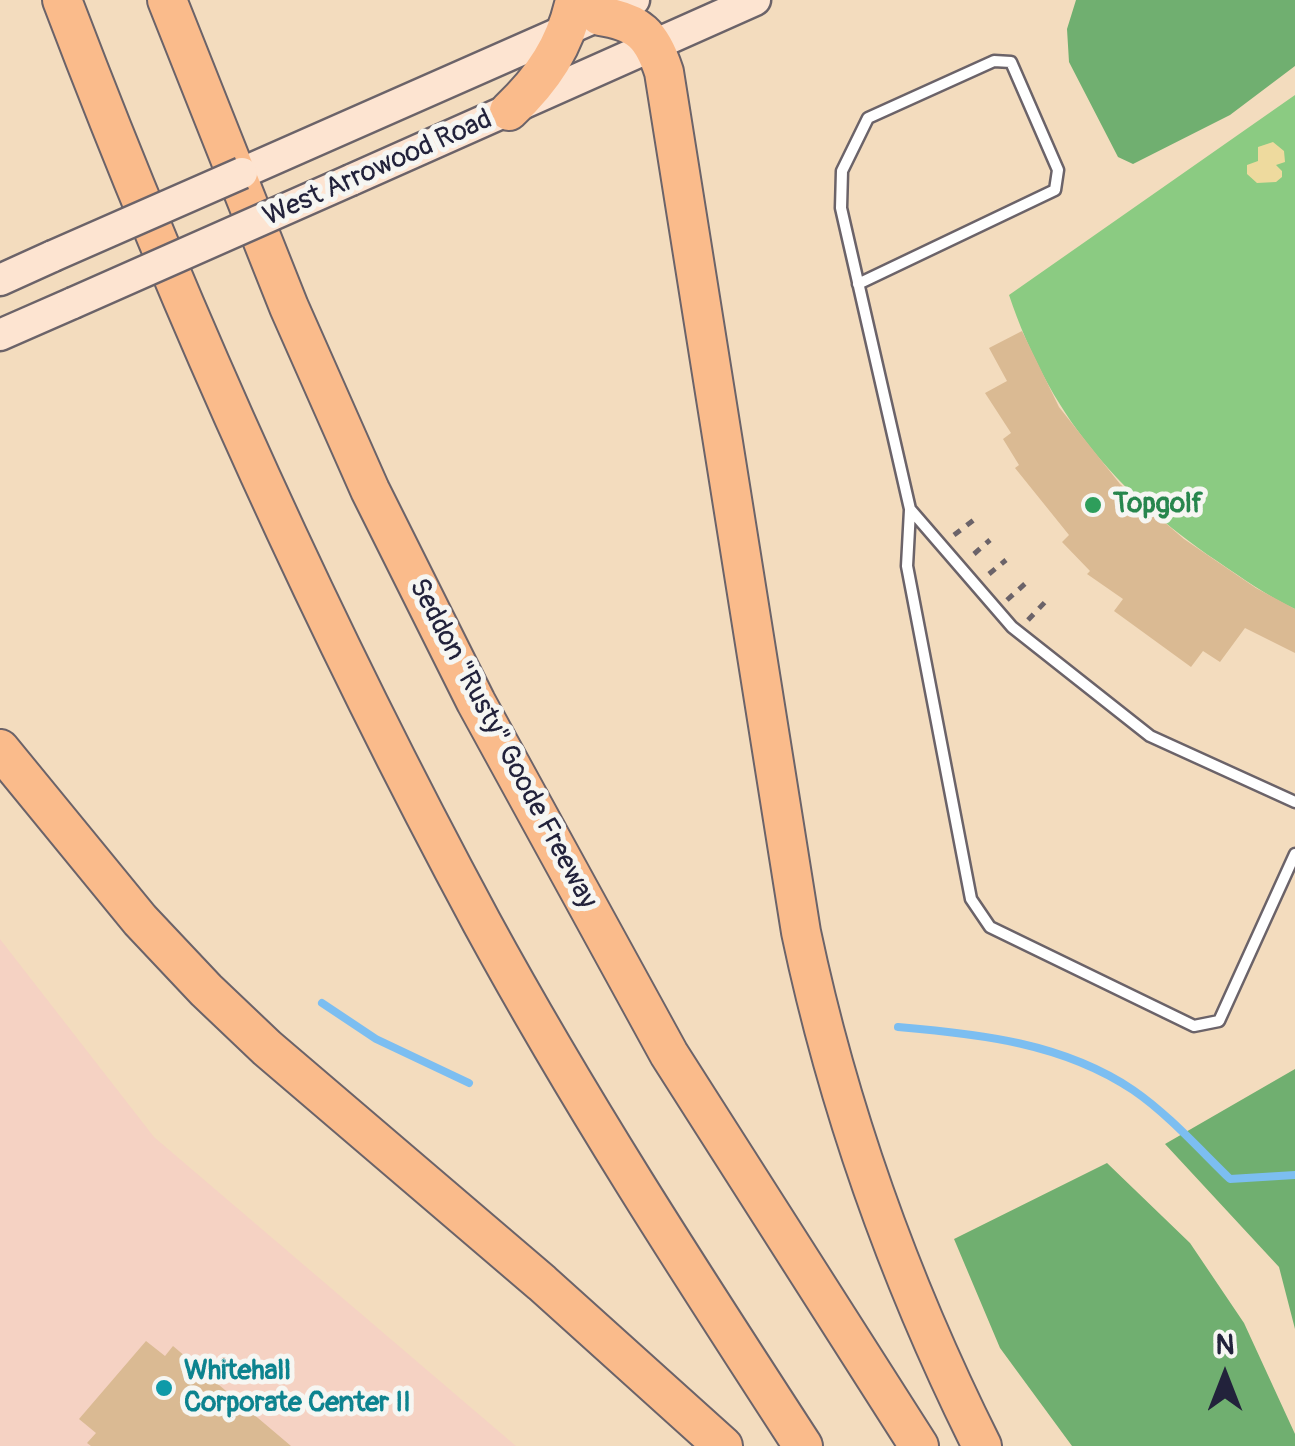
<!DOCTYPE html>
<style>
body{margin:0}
#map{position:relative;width:1295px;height:1446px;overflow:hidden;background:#f3dcbe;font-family:Pangolin,sans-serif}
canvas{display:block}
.north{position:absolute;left:1175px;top:1326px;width:100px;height:100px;-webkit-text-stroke:8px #f6f6f2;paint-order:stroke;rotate:0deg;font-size:28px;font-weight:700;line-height:40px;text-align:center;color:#22223b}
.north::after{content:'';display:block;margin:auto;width:35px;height:45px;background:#22223b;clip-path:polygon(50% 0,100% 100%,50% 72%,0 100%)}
</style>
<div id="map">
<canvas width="1295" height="1446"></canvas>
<div class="north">N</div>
</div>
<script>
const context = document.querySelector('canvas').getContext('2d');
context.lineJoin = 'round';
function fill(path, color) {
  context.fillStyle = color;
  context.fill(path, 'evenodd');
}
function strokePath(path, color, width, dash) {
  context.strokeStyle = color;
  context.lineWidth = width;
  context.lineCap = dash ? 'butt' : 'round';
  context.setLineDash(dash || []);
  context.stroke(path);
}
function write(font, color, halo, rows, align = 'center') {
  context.font = font + ' Pangolin,sans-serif';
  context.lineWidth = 10;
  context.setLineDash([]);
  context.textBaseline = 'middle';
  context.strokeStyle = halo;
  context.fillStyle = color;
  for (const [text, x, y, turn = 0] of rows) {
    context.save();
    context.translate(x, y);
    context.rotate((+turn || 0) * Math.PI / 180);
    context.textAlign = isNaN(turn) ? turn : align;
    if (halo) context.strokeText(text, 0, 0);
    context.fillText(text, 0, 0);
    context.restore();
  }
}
fill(new Path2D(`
 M 0,939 L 154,1137 L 516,1446 L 0,1446 Z`), '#f5d2c3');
fill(new Path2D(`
 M 1295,95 L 1295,609 C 1267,596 1242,578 1217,561 C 1114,491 1049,413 1009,295 Z`), '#8bcb82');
fill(new Path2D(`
 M 1076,0 L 1295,0 L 1295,66 L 1230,115 L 1133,164 L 1118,157 L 1069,62 L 1067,29 Z
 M 1295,1069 L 1295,1329 L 1279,1267 L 1165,1144 Z
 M 1107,1163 L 1190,1243 L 1244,1323 L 1295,1434 L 1295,1446 L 1072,1446 L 1000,1348 L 954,1239 Z`), '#70af70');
fill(new Path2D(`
 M 1273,142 L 1284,151 L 1285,162 L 1276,165 L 1282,171 L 1282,177 L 1276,182 L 1257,183 L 1247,174 L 1247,165 L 1258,161 L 1258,147 Z`), '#eeda9e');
strokePath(new Path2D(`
 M 322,1003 L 376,1039 L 469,1083
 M 898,1027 C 980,1034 1063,1043 1133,1090 C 1168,1114 1199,1149 1230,1179 L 1295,1175`), '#7cbef1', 8);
fill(new Path2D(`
 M 1022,331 L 1059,407 L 1120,484 L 1184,539 L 1256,588 L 1295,609 L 1295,653 L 1245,628 L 1220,662 L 1203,651 L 1191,667 L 1114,611 L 1123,599 L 1087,574 L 1090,571 L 1062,542 L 1069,535 L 1015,468 L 1019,465 L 1003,439 L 1011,433 L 985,393 L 1007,381 L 989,348 Z
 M 146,1341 L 165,1356 L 173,1346 L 291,1446 L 91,1446 L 87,1443 L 96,1433 L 79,1419 Z`), '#daba93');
const service = new Path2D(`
 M 858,284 L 1055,190 L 1058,170 L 1011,62 L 994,61 L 868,118 L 842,171 L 841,208 L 910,509 L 1012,627 L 1150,736 L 1295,802
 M 910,510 L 907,566 L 971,899 L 990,927 L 1194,1026 L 1219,1021 L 1295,854`);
const secondary = new Path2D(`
 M 242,173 L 634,0
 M 351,180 L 755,0
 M 0,280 L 53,256
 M 0,335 L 73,303`);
const motorway = new Path2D(`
 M 62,0 C 182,316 322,626 482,923 C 580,1103 692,1275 803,1446
 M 167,0 L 289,307 L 370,490 L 476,702 L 669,1054 L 919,1446
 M 600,16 C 639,22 652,35 664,72 L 801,932 C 839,1112 900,1282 982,1446
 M 509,111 C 543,79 565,46 575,0
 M 0,749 L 140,920 L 206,990 L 267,1048 L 542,1283 L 723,1446`);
strokePath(service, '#6b6369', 15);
strokePath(secondary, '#6b6369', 35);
strokePath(motorway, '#6b6369', 42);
strokePath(new Path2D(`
 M 954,535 L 975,519
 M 974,554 L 990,540
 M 989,574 L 1006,560
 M 1007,600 L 1027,582
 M 1028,620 L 1047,600`), '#6b6369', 5, [8, 8]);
strokePath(service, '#fff', 10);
strokePath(secondary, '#fde4d1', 30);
strokePath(motorway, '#fabb8b', 38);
const secondaryBridge = new Path2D(`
 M 53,256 L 242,173
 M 73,303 L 351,180`);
strokePath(secondaryBridge, '#6b6369', 35, []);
strokePath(secondaryBridge, '#fde4d1', 30);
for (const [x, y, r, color] of [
 [1093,505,10,"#2e9e5b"],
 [164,1388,10,"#0f9aa8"]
]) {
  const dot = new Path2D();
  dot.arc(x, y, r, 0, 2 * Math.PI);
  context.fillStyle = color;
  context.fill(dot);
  strokePath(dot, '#f6f6f2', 4);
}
write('28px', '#22223b', '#f6f6f2', [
 ["West Arrowood Road",378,169,-24],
 ["Seddon \"Rusty\" Goode Freeway",502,744,62]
]);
write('bold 28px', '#27864d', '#f6f6f2', [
 ["Topgolf",1113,505]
], 'left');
write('bold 28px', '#0d838f', '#f6f6f2', [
 ["Whitehall",184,1372],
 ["Corporate Center II",184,1404]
], 'left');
</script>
